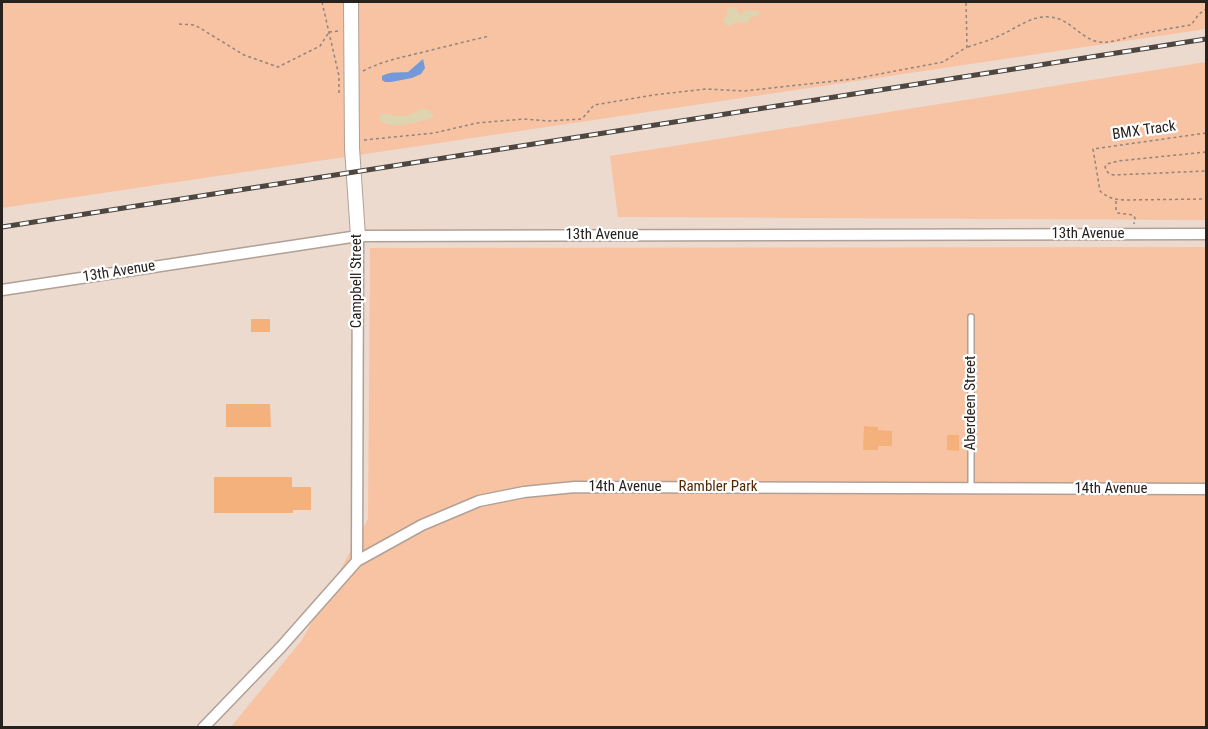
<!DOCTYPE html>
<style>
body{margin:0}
#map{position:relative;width:1208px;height:729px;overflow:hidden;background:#ecdacf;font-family:"Roboto Condensed",sans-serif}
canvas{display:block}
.frame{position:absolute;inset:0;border:3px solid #28221e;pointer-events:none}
</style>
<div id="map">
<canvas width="1208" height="729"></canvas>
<div class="frame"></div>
</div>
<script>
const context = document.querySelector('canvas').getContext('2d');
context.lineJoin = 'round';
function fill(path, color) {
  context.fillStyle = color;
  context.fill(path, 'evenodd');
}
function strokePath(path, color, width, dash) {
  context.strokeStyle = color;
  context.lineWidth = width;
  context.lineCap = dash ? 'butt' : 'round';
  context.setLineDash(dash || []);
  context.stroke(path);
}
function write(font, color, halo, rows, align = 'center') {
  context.font = font + ' "Roboto Condensed",sans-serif';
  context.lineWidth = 4.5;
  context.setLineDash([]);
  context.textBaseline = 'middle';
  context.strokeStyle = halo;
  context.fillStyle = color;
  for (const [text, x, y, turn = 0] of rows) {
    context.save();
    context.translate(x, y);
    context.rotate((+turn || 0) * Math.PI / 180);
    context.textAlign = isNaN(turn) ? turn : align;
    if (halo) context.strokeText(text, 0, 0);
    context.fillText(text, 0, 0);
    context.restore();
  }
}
fill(new Path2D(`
 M 2,2 L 1206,2 L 1206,29 L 2,208 Z
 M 1206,62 L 1206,220 L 618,217 L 610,156 Z
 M 1206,247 L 1206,727 L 230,728 L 302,640 L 368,519 L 370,248 Z`), '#f7c3a3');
fill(new Path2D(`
 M 730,7 L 736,7 L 739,15 L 747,10 L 758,11 L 759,13 L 758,16 L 751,17 L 747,23 L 736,22 L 730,26 L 727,26 L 723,21 L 725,17 L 727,16 L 727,10 Z
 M 420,109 L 429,110 L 434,117 C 419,122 393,131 379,120 L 381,114 C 387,113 390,115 396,116 C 405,117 413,114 420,109 Z`), '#ded5b0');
fill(new Path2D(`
 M 423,59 L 425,68 L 421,74 L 412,78 L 391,82 L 385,82 L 382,80 L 382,76 C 390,71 399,73 408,72 Z`), '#7399d9');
fill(new Path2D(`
 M 251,319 L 270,319 L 270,332 L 251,332 Z
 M 226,404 L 270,404 L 271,427 L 226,427 Z
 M 864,426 L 878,427 L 878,430 L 892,431 L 892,446 L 878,446 L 878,450 L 863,450 Z
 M 947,435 L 959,435 L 959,451 L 947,450 Z
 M 214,477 L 292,477 L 292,487 L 311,487 L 311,510 L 293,510 L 293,513 L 214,513 Z`), '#f5b17c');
const service = new Path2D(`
 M 971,317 L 971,489`);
const minor = new Path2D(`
 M 2,290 L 358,236 L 1206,234
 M 357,561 L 358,236
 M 203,728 L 281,647 L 357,561 L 422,525 L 479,501 L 524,492 L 575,487 L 1206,489`);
const tertiary = new Path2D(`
 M 351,2 L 352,148 L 358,236`);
strokePath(service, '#b1a096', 8);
strokePath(minor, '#b1a096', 13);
strokePath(tertiary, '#b1a096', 16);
strokePath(new Path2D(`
 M 322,2 L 339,76 L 339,94
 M 179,24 L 195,25 L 244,55 L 278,67 L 320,46 L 329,32
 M 329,32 L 339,31
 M 968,47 C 979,43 992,40 1003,34 C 1018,27 1033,15 1050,17 C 1068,18 1079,36 1095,41 C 1108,45 1124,38 1136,35 C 1154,31 1173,28 1191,25 L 1199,14 L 1206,9
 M 363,71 C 386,59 410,56 435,49 C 453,45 471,40 490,36
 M 1206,133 L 1093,149 L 1100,191 C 1108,198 1115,200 1125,200 L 1206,199
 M 364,140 L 434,133 L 477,123 L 523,119 L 548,121 L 582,119 L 594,105 L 653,95 L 706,89 L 744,91 L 853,79 L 943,62 L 967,47 L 966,2
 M 1206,152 L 1118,161 L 1107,164 L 1105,167 C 1107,173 1109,174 1114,175 L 1206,171
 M 1116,201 L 1116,211 L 1118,213 L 1133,215 L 1135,218 L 1134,224`), '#90847c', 1.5, [3, 3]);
strokePath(service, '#fff', 5);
strokePath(minor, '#fff', 10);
strokePath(tertiary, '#fff', 14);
const rail = new Path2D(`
 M 2,227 L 1206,39`);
strokePath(rail, '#4e4640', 5);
strokePath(rail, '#fff', 3, [9]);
write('15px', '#28221e', '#fff', [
 ["BMX Track",1144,131,-8],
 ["13th Avenue",1088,234],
 ["13th Avenue",602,235],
 ["13th Avenue",119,272,-9],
 ["Campbell Street",357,281,-90],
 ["Aberdeen Street",971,403,-90],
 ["14th Avenue",625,487],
 ["14th Avenue",1111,489]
]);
write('15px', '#542703', '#fff', [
 ["Rambler Park",718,487]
]);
</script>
